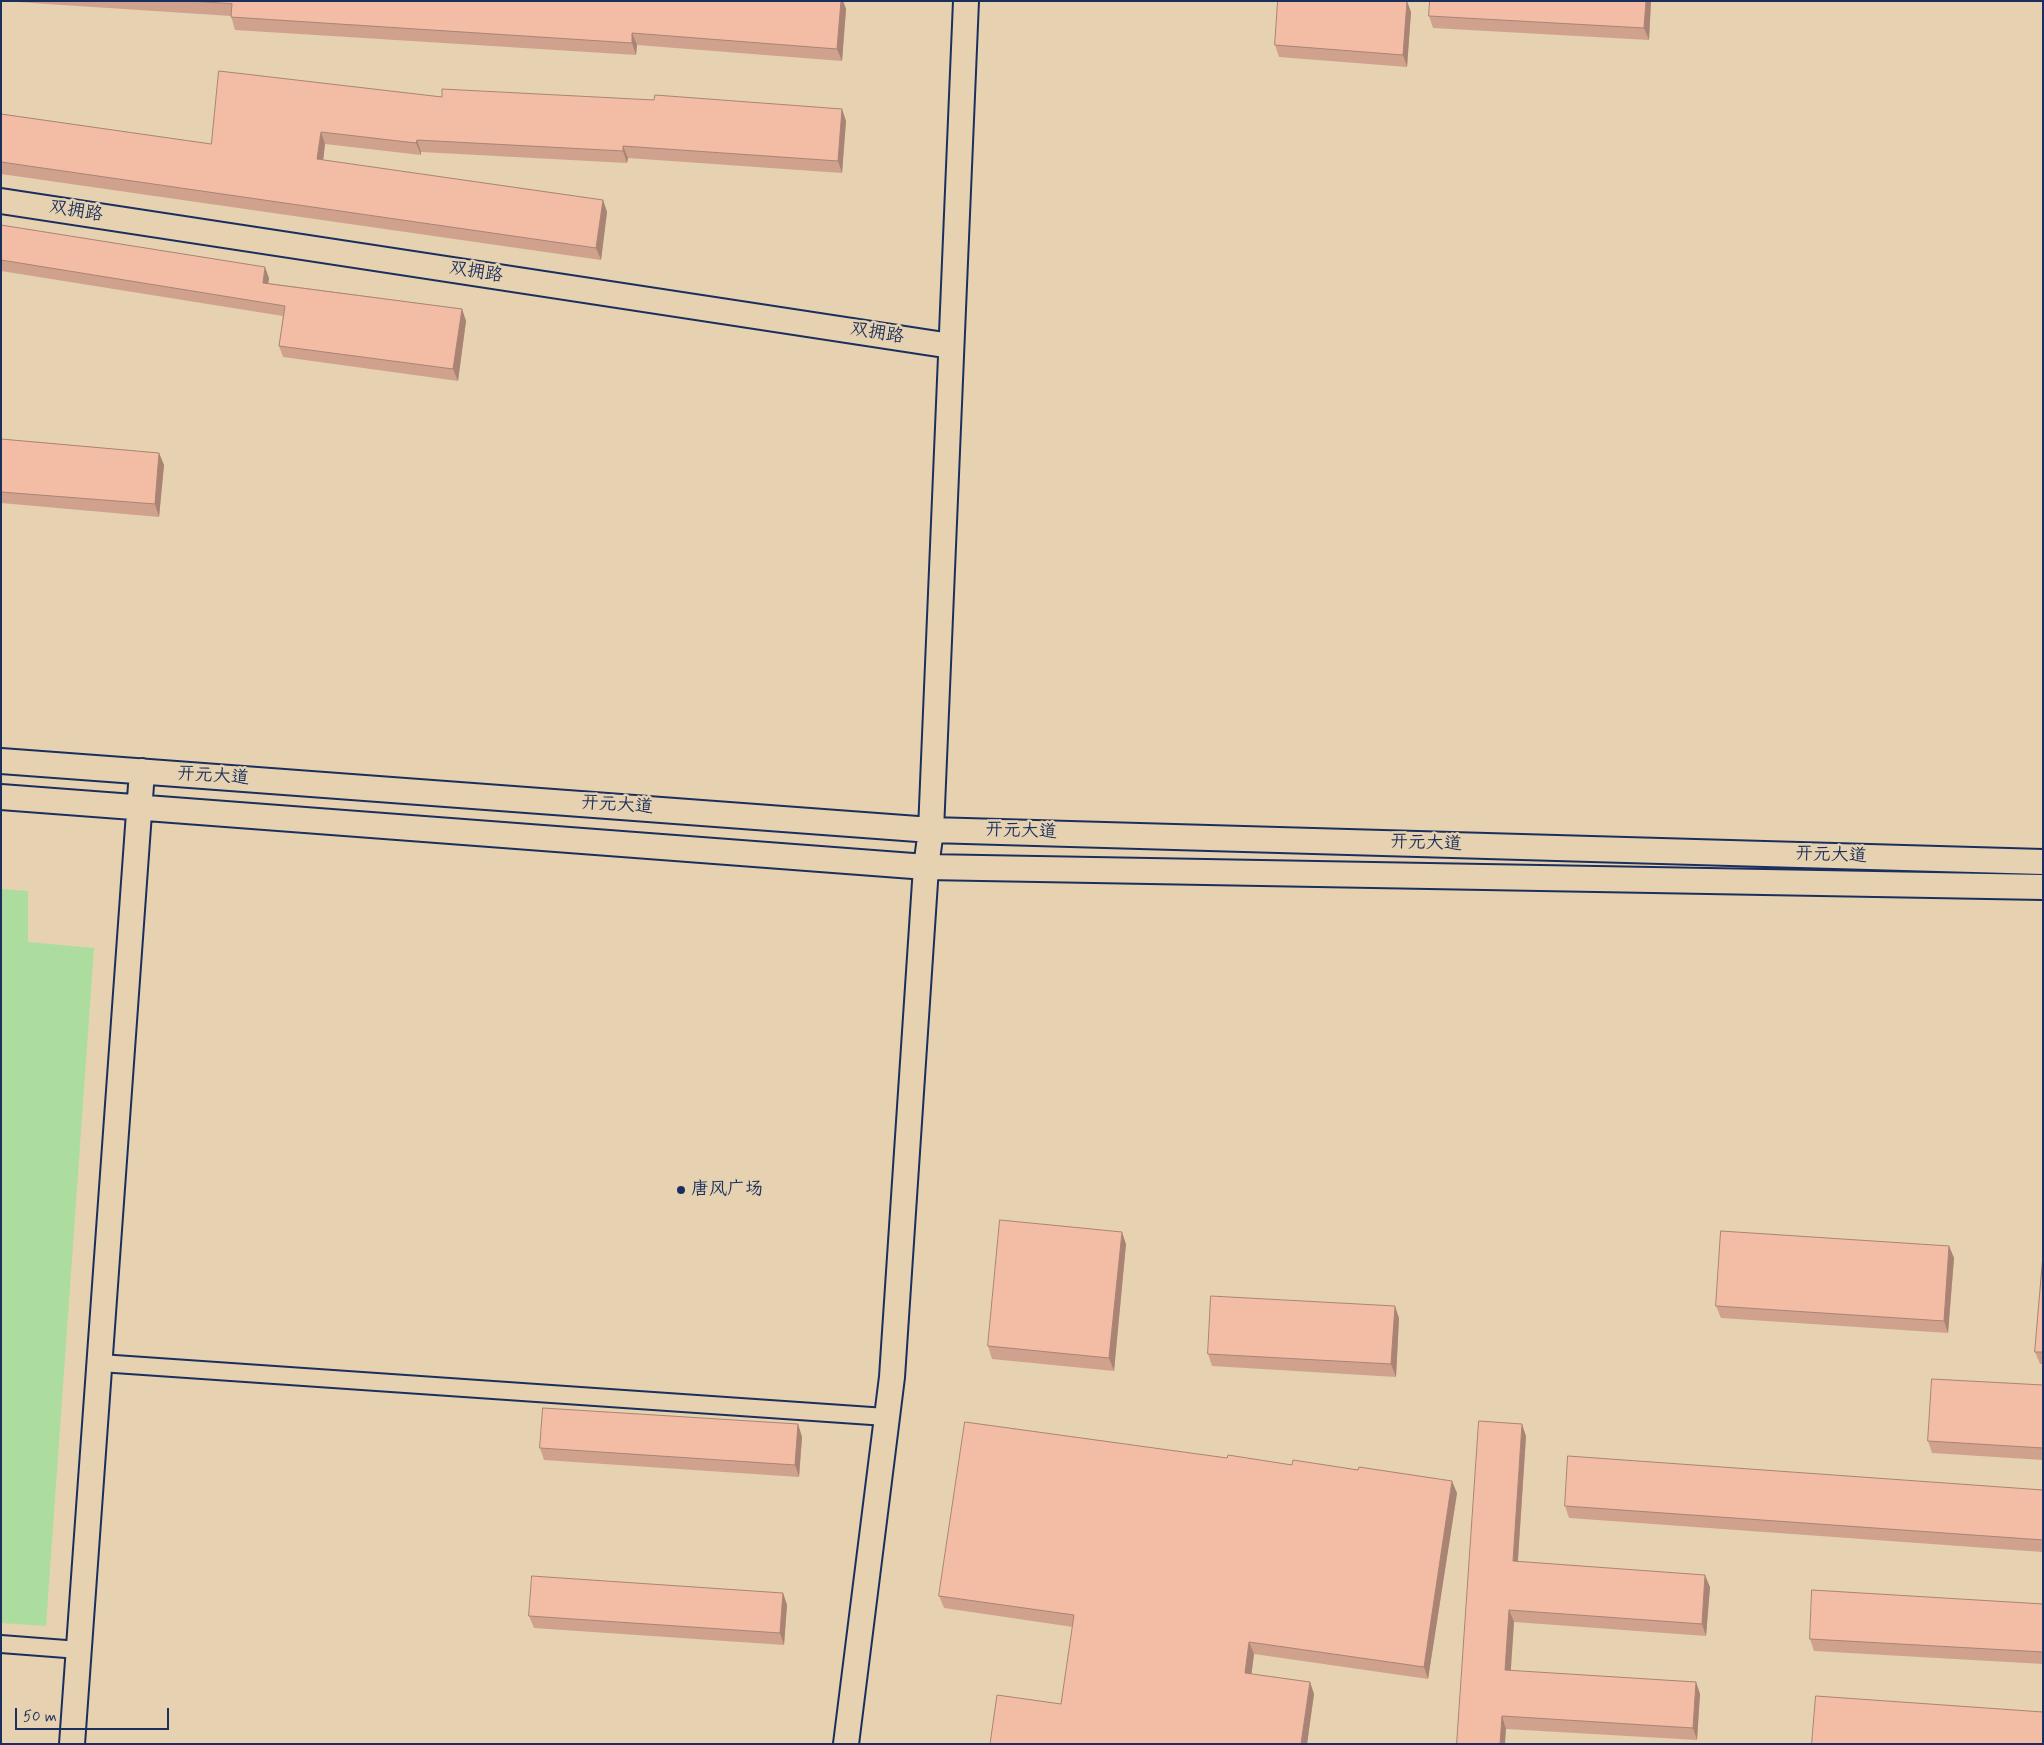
<!DOCTYPE html>
<meta charset="utf-8">
<style>
body{margin:0}
#map{position:relative;width:2044px;height:1745px;overflow:hidden;background:#e6d2b0;font-family:Mynerve,sans-serif}
canvas{display:block}
.frame{position:absolute;inset:0;border:2px solid #1b2f5e;pointer-events:none}
.scale{position:absolute;left:15px;top:1708px;width:154px;height:22px;box-sizing:border-box;border:2px solid #1b2f5e;border-top:0;padding-left:6px;font-size:15px;line-height:18px;white-space:nowrap;color:#1b2f5e;-webkit-text-stroke:4px #e6d2b0;paint-order:stroke}
</style>
<div id="map">
<canvas width="2044" height="1745"></canvas>
<div class="frame"></div>
<div class="scale">50 m</div>
</div>
<script>
const context = document.querySelector('canvas').getContext('2d');
context.lineJoin = 'round';
function fill(path, color) {
  context.fillStyle = color;
  context.fill(path, 'evenodd');
}
function strokePath(path, color, width, dash) {
  context.strokeStyle = color;
  context.lineWidth = width;
  context.lineCap = dash ? 'butt' : 'round';
  context.setLineDash(dash || []);
  context.stroke(path);
}
function write(font, color, halo, rows, align = 'center') {
  context.font = font + ' Mynerve,"LXGW WenKai TC",sans-serif';
  context.lineWidth = 5;
  context.setLineDash([]);
  context.textBaseline = 'middle';
  context.strokeStyle = halo;
  context.fillStyle = color;
  for (const [text, x, y, turn = 0] of rows) {
    context.save();
    context.translate(x, y);
    context.rotate((+turn || 0) * Math.PI / 180);
    context.textAlign = isNaN(turn) ? turn : align;
    if (halo) context.strokeText(text, 0, 0);
    context.fillText(text, 0, 0);
    context.restore();
  }
}
fill(new Path2D(`
 M 1,889 L 28,891 L 28,942 L 94,948 L 46,1626 L 1,1623 Z`), '#acdd9e');
const street = new Path2D(`
 M 100,1363 L 886,1417
 M 1,1644 L 79,1650`);
const secondary = new Path2D(`
 M 1,201 L 951,346
 M 1,761 L 931,830 L 2043,862
 M 1,797 L 926,867 L 2043,887
 M 72,1744 L 142,771
 M 846,1744 L 892,1377 L 926,867 L 931,830 L 966,1`);
strokePath(street, '#1b2f5e', 20);
strokePath(secondary, '#1b2f5e', 28);
strokePath(street, '#e6d2b0', 16);
strokePath(secondary, '#e6d2b0', 24);
fill(new Path2D(`
 M 1,1 L 843,1 L 846,9 L 842,61 L 637,45 L 636,55 L 235,30 L 231,16 Z
 M 1651,1 L 1649,40 L 1433,28 L 1429,16 Z
 M 1411,12 L 1407,67 L 1279,57 L 1275,45 Z
 M 442,97 L 654,100 L 842,109 L 846,121 L 842,173 L 628,158 L 627,163 L 421,152 L 421,155 L 325,144 L 323,160 L 603,200 L 607,212 L 601,260 L 1,174 L 1,114 L 211,144 Z
 M 1,225 L 269,278 L 268,283 L 462,309 L 466,321 L 458,381 L 283,357 L 279,346 L 283,316 L 1,271 Z
 M 1,439 L 159,453 L 164,465 L 159,517 L 1,503 Z
 M 1126,1244 L 1114,1371 L 992,1359 L 988,1346 Z
 M 1949,1246 L 1954,1258 L 1948,1333 L 1721,1318 L 1716,1306 Z
 M 2043,1255 L 2043,1364 L 2040,1364 L 2035,1352 Z
 M 1399,1318 L 1396,1377 L 1212,1366 L 1208,1354 Z
 M 2043,1385 L 2043,1460 L 1932,1453 L 1928,1441 Z
 M 798,1424 L 802,1437 L 799,1477 L 544,1460 L 540,1448 Z
 M 1526,1436 L 1518,1561 L 1710,1587 L 1706,1636 L 1514,1622 L 1510,1671 L 1696,1682 L 1700,1694 L 1697,1740 L 1506,1729 L 1457,1744 Z
 M 1227,1458 L 1292,1465 L 1457,1493 L 1428,1679 L 1254,1654 L 1251,1674 L 1310,1682 L 1314,1694 L 1307,1744 L 990,1744 L 1061,1704 L 1073,1627 L 944,1608 L 939,1596 Z
 M 2043,1490 L 2043,1552 L 1569,1518 L 1565,1506 Z
 M 783,1593 L 787,1605 L 784,1645 L 534,1628 L 529,1616 Z
 M 2043,1604 L 2043,1664 L 1814,1651 L 1810,1639 Z`), '#d0a28e');
fill(new Path2D(`
 M 841,1 L 843,1 L 846,9 L 842,61 L 837,49 Z
 M 1407,1 L 1411,12 L 1407,67 L 1403,55 Z
 M 1646,1 L 1651,1 L 1649,40 L 1644,28 Z
 M 632,33 L 637,45 L 636,55 L 632,43 Z
 M 842,109 L 846,121 L 842,173 L 838,161 Z
 M 321,132 L 325,144 L 322,171 L 317,159 Z
 M 417,140 L 421,152 L 421,155 L 416,143 Z
 M 623,146 L 628,158 L 627,163 L 623,151 Z
 M 603,200 L 607,212 L 601,260 L 596,248 Z
 M 265,267 L 269,278 L 267,294 L 263,283 Z
 M 462,309 L 466,321 L 458,381 L 453,369 Z
 M 159,453 L 164,465 L 159,517 L 155,504 Z
 M 1122,1232 L 1126,1244 L 1114,1371 L 1109,1358 Z
 M 1949,1246 L 1954,1258 L 1948,1333 L 1944,1321 Z
 M 1395,1306 L 1399,1318 L 1396,1377 L 1391,1364 Z
 M 798,1424 L 802,1437 L 799,1477 L 795,1465 Z
 M 1522,1424 L 1526,1436 L 1517,1573 L 1513,1561 Z
 M 1452,1481 L 1457,1493 L 1428,1679 L 1424,1667 Z
 M 1705,1575 L 1710,1587 L 1706,1636 L 1702,1624 Z
 M 783,1593 L 787,1605 L 784,1645 L 780,1633 Z
 M 1509,1610 L 1514,1622 L 1510,1683 L 1505,1670 Z
 M 1249,1642 L 1254,1654 L 1250,1686 L 1245,1673 Z
 M 1310,1682 L 1314,1694 L 1307,1744 L 1301,1744 Z
 M 1696,1682 L 1700,1694 L 1697,1740 L 1693,1728 Z
 M 1502,1716 L 1506,1729 L 1505,1744 L 1500,1744 Z`), '#a98474');
const building = new Path2D(`
 M 188,1 L 841,1 L 837,49 L 632,33 L 632,43 L 231,17 L 232,4 Z
 M 1278,1 L 1407,1 L 1403,55 L 1275,45 Z
 M 1430,1 L 1646,1 L 1644,28 L 1429,16 Z
 M 219,71 L 442,97 L 442,89 L 654,100 L 655,95 L 842,109 L 838,161 L 623,146 L 623,151 L 417,140 L 416,143 L 321,132 L 317,159 L 603,200 L 596,248 L 1,162 L 1,114 L 211,144 Z
 M 1,225 L 265,267 L 263,283 L 462,309 L 453,369 L 279,346 L 285,306 L 1,260 Z
 M 1,439 L 159,453 L 155,504 L 1,492 Z
 M 1000,1220 L 1122,1232 L 1109,1358 L 988,1346 Z
 M 1721,1231 L 1949,1246 L 1944,1321 L 1716,1306 Z
 M 2043,1255 L 2043,1352 L 2035,1352 Z
 M 1211,1296 L 1395,1306 L 1391,1364 L 1208,1354 Z
 M 1932,1379 L 2043,1385 L 2043,1448 L 1928,1441 Z
 M 543,1408 L 798,1424 L 795,1465 L 540,1448 Z
 M 1479,1421 L 1522,1424 L 1513,1561 L 1705,1575 L 1702,1624 L 1509,1610 L 1505,1670 L 1696,1682 L 1693,1728 L 1502,1716 L 1500,1744 L 1457,1744 Z
 M 965,1422 L 1227,1458 L 1228,1455 L 1292,1465 L 1293,1460 L 1358,1470 L 1359,1467 L 1452,1481 L 1424,1667 L 1249,1642 L 1245,1673 L 1310,1682 L 1301,1744 L 990,1744 L 997,1695 L 1061,1704 L 1074,1615 L 939,1596 Z
 M 1568,1456 L 2043,1490 L 2043,1540 L 1565,1506 Z
 M 532,1576 L 783,1593 L 780,1633 L 529,1616 Z
 M 1812,1590 L 2043,1604 L 2043,1652 L 1810,1639 Z
 M 1816,1696 L 2043,1712 L 2043,1744 L 1812,1744 Z`);
fill(building, '#f2bca5');
strokePath(building, '#a98474', 1);
for (const [x, y, r, color] of [
 [681,1190,5,"#1b2f5e"]
]) {
  const dot = new Path2D();
  dot.arc(x, y, r, 0, 2 * Math.PI);
  context.fillStyle = color;
  context.fill(dot);
  strokePath(dot, '#e6d2b0', 2);
}
write('18px', '#1b2f5e', '#e6d2b0', [
 ["双拥路",76,212,9],
 ["双拥路",476,273,9],
 ["双拥路",877,334,9],
 ["开元大道",213,777,4],
 ["开元大道",617,806,4],
 ["开元大道",1021,832,2],
 ["开元大道",1426,844,2],
 ["开元大道",1831,856,2]
]);
write('18px', '#1b2f5e', '#e6d2b0', [
 ["唐风广场",691,1190]
], 'left');
</script>
